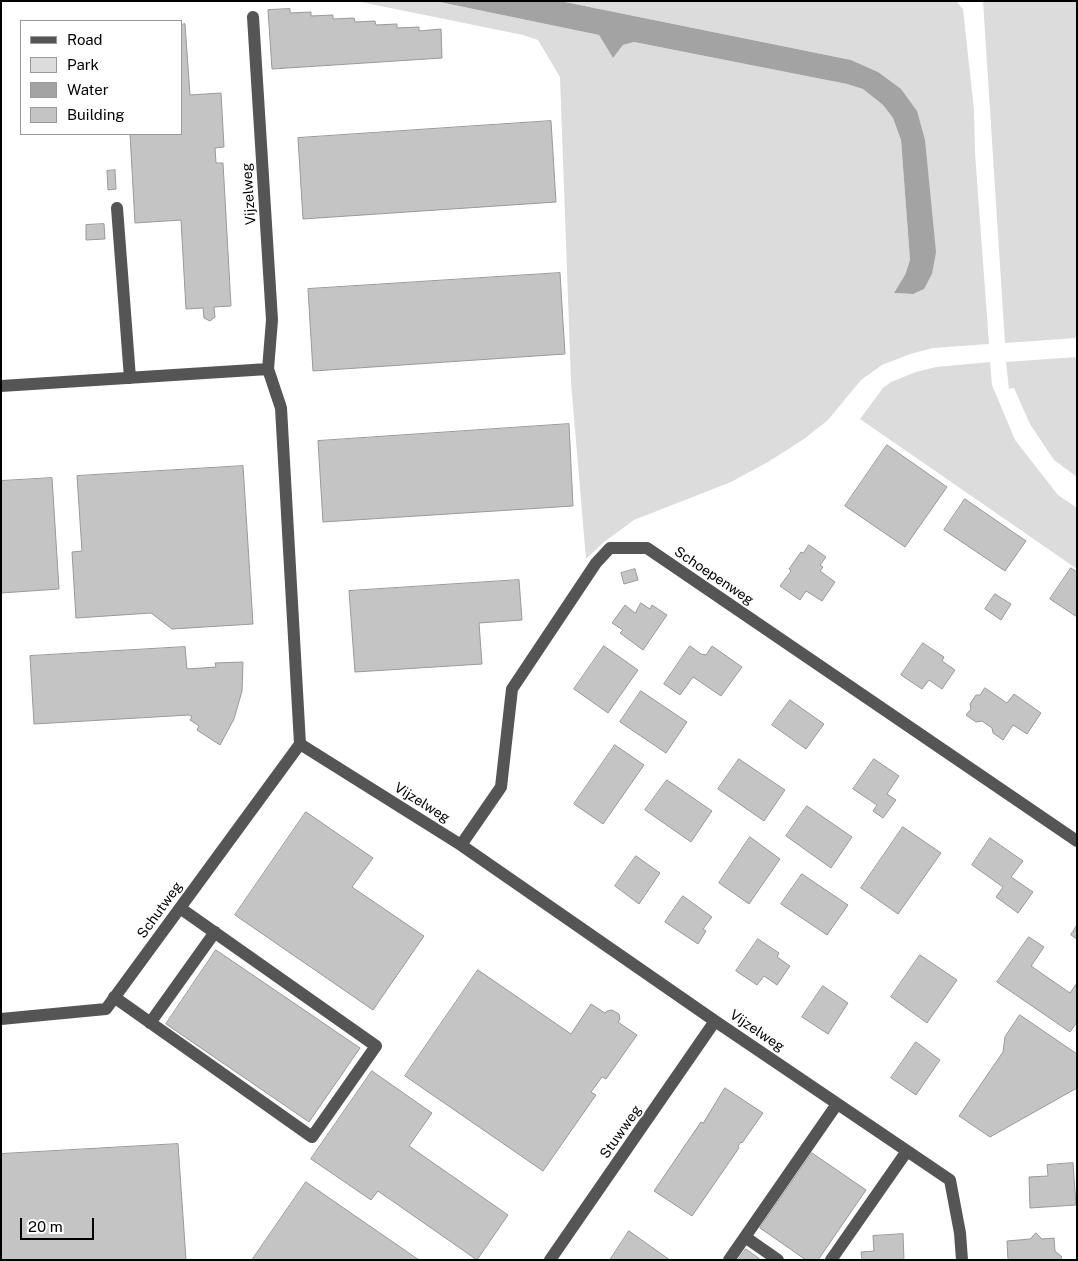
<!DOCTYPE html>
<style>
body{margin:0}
#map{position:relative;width:1078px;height:1261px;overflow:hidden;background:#fff;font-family:"Public Sans",sans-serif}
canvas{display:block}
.frame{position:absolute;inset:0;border:2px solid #000;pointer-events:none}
.legend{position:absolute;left:20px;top:20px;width:162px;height:115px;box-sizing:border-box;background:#fff;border:1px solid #999;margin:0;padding:6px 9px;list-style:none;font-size:15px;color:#000}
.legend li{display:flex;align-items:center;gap:10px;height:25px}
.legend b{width:25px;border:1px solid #999}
.scale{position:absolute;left:20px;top:1218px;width:74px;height:22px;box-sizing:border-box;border:2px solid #000;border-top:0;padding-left:6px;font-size:15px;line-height:18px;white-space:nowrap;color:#000;-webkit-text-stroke:4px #fff;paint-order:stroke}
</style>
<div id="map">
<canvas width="1078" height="1261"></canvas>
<div class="frame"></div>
<ul class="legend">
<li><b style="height:6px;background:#555"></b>Road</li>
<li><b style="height:14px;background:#dcdcdc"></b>Park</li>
<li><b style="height:14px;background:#a3a3a3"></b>Water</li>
<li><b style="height:14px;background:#c4c4c4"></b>Building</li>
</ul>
<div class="scale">20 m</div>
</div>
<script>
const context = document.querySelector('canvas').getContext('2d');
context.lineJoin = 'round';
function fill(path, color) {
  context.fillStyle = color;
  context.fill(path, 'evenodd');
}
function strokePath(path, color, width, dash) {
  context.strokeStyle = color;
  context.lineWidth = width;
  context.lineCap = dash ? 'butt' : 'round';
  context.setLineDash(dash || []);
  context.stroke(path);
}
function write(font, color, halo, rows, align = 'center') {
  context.font = font + ' "Public Sans",sans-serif';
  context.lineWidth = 4;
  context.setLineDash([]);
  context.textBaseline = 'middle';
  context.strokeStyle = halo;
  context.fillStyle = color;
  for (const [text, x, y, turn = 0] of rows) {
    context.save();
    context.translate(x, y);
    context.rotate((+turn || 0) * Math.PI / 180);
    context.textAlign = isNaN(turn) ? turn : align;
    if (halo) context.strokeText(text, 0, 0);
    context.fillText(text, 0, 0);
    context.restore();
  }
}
fill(new Path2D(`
 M 356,1 L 435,1 L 599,35 L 613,58 L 623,45 L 634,42 L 847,84 L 863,89 L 883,105 L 893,118 L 901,140 L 910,260 L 905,275 L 895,293 C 917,295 921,294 932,274 L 925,140 L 878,72 L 851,60 L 560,1 L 956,1 L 963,9 L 974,110 L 975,153 L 989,344 L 933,348 L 910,354 L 882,365 L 861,380 L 828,420 L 804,439 L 768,462 L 731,482 L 634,520 L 604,542 L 586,559 L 571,382 L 560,77 L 538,40 L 523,35 Z
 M 983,1 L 1077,1 L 1077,338 L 1005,343 Z
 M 1077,357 L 1077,477 L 1054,460 L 1030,424 L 1014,388 L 1009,389 L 1006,362 Z
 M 990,362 L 992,385 L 1015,440 L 1058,495 L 1077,508 L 1077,569 L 860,419 L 883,388 L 891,382 L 916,372 L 936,367 Z`), '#dcdcdc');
fill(new Path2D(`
 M 435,1 L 560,1 L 851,60 L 878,72 L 901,89 L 917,111 L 925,140 L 936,252 L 932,274 L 924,289 L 913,294 L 894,293 L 905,275 L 910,260 L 901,140 L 893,118 L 883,105 L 863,89 L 847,84 L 634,42 L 623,45 L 613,58 L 599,35 Z`), '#a3a3a3');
const building = new Path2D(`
 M 290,9 L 290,13 L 311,12 L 311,16 L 333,15 L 333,19 L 354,18 L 355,22 L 375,21 L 376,25 L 397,24 L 397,28 L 419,27 L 419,31 L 441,29 L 442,58 L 272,69 L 268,10 Z
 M 185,24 L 190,95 L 221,93 L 224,147 L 215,148 L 216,163 L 223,163 L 231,306 L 214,307 L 215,317 L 210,321 L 204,318 L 203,308 L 186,309 L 181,220 L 135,223 L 130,134 L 181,134 L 181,25 Z
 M 551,121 L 556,202 L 303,219 L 298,138 Z
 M 115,170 L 116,189 L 108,190 L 107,171 Z
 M 104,224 L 105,239 L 86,240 L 86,225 Z
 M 560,273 L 565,354 L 313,371 L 308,289 Z
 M 569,424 L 573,506 L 323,522 L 318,441 Z
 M 887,445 L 947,487 L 905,547 L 845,506 Z
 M 243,466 L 253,624 L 172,629 L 151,613 L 76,618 L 72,552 L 82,551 L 77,476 Z
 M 52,478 L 59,589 L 1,593 L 1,481 Z
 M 965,499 L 1026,541 L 1005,571 L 944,530 Z
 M 809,545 L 826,557 L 820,565 L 823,567 L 820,571 L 835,582 L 822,601 L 806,591 L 800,600 L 780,586 L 791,571 L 789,569 L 801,552 L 803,553 Z
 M 1071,568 L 1077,572 L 1077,617 L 1050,599 Z
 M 635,569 L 638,580 L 624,584 L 621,573 Z
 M 519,580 L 522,620 L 479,623 L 482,664 L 355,672 L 349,591 Z
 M 995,594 L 1011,604 L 1001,620 L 985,609 Z
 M 641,603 L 650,609 L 652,605 L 667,615 L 643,650 L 620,633 L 623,630 L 612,623 L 625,605 L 635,613 Z
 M 923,643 L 944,657 L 942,661 L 955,670 L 942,689 L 929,680 L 922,689 L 901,675 Z
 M 604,646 L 638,670 L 608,713 L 574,689 Z
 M 690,646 L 701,654 L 706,655 L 712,646 L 742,667 L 721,696 L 693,677 L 680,695 L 664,684 Z
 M 185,647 L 187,669 L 216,667 L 215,663 L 243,662 L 242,691 L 234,719 L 220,745 L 197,730 L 199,726 L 190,720 L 192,717 L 189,715 L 34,724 L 30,656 Z
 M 985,688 L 1007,703 L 1014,694 L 1041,713 L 1027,734 L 1013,725 L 1003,740 L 993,733 L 992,728 L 982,721 L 976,722 L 966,715 L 971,709 L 970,704 L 976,695 L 980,695 Z
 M 641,691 L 687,722 L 666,753 L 620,722 Z
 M 790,700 L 824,724 L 806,749 L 772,725 Z
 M 615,745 L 644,765 L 603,824 L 574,804 Z
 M 739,759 L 785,790 L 764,821 L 718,789 Z
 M 874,759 L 899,776 L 887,794 L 896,800 L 883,818 L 873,811 L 877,805 L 853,789 Z
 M 667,780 L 712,811 L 691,842 L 645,810 Z
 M 807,806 L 852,837 L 831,868 L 786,836 Z
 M 306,812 L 373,858 L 352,887 L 424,936 L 373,1010 L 235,915 Z
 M 903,827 L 941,853 L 898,914 L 861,888 Z
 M 750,837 L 780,859 L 749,904 L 719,883 Z
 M 990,838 L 1023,861 L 1011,877 L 1033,892 L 1018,913 L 996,897 L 1003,887 L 972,865 Z
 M 636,856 L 660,873 L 639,904 L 615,886 Z
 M 802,874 L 848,905 L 827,935 L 781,904 Z
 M 683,896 L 712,917 L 703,929 L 706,931 L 698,944 L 665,922 Z
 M 1077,925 L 1077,939 L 1071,935 Z
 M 1029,937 L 1044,947 L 1031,966 L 1070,993 L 1077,983 L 1077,1022 L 1070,1032 L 997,982 Z
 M 758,939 L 779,953 L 777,957 L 790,966 L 777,985 L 764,976 L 757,985 L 736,971 Z
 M 216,950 L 360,1048 L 309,1122 L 166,1024 Z
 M 920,955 L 957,980 L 927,1023 L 891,997 Z
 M 478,970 L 571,1034 L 591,1004 L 605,1013 L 607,1011 L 612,1010 L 619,1014 L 620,1019 L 618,1022 L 637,1035 L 606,1079 L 602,1077 L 591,1092 L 596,1095 L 543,1171 L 405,1076 Z
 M 823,986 L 848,1003 L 828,1034 L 802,1017 Z
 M 1020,1015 L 1077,1054 L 1077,1088 L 990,1137 L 959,1116 L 1003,1052 L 1005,1037 Z
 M 916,1042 L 940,1060 L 916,1095 L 891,1078 Z
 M 372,1071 L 432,1113 L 409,1146 L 508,1215 L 477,1260 L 378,1191 L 371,1200 L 311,1159 Z
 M 725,1088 L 763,1113 L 742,1143 L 741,1142 L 738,1146 L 739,1148 L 692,1216 L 654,1191 L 701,1122 L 703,1123 Z
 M 178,1144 L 186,1260 L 1,1260 L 1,1154 Z
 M 812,1153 L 866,1190 L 818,1260 L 806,1260 L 760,1228 Z
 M 1073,1163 L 1076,1205 L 1030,1208 L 1029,1177 L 1048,1176 L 1047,1165 Z
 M 306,1182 L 419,1260 L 252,1260 Z
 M 629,1231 L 670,1260 L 610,1260 Z
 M 1036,1233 L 1042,1239 L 1054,1238 L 1055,1251 L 1062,1257 L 1060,1260 L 1008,1260 L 1007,1241 L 1030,1239 Z
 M 903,1234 L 904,1260 L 862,1260 L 861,1252 L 874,1251 L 873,1236 Z
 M 746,1249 L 761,1260 L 738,1260 Z`);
fill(building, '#c4c4c4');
strokePath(building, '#999', 1);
strokePath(new Path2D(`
 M 253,17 L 272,320 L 268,369 L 281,408 L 300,744 L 461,845 L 715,1021 L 950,1180 L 960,1233 L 962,1260
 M 117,208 L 130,378
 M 1,386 L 268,369
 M 461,845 L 501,787 L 512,689 L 596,563 L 610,548 L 647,548 L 1077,841
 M 114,997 L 312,1137 L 376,1046 L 180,908
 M 1,1019 L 106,1009 L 300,744
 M 150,1023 L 215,932
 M 745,1237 L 778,1260
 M 550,1260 L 715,1021
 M 729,1260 L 837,1104
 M 831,1260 L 907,1151`), '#555', 12);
write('14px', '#000', '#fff', [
 ["Vijzelweg",249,194,-94],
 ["Schoepenweg",714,576,34],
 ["Vijzelweg",422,803,32],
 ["Schutweg",160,910,-54],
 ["Vijzelweg",757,1031,34],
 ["Stuwweg",621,1132,-55]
]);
</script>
